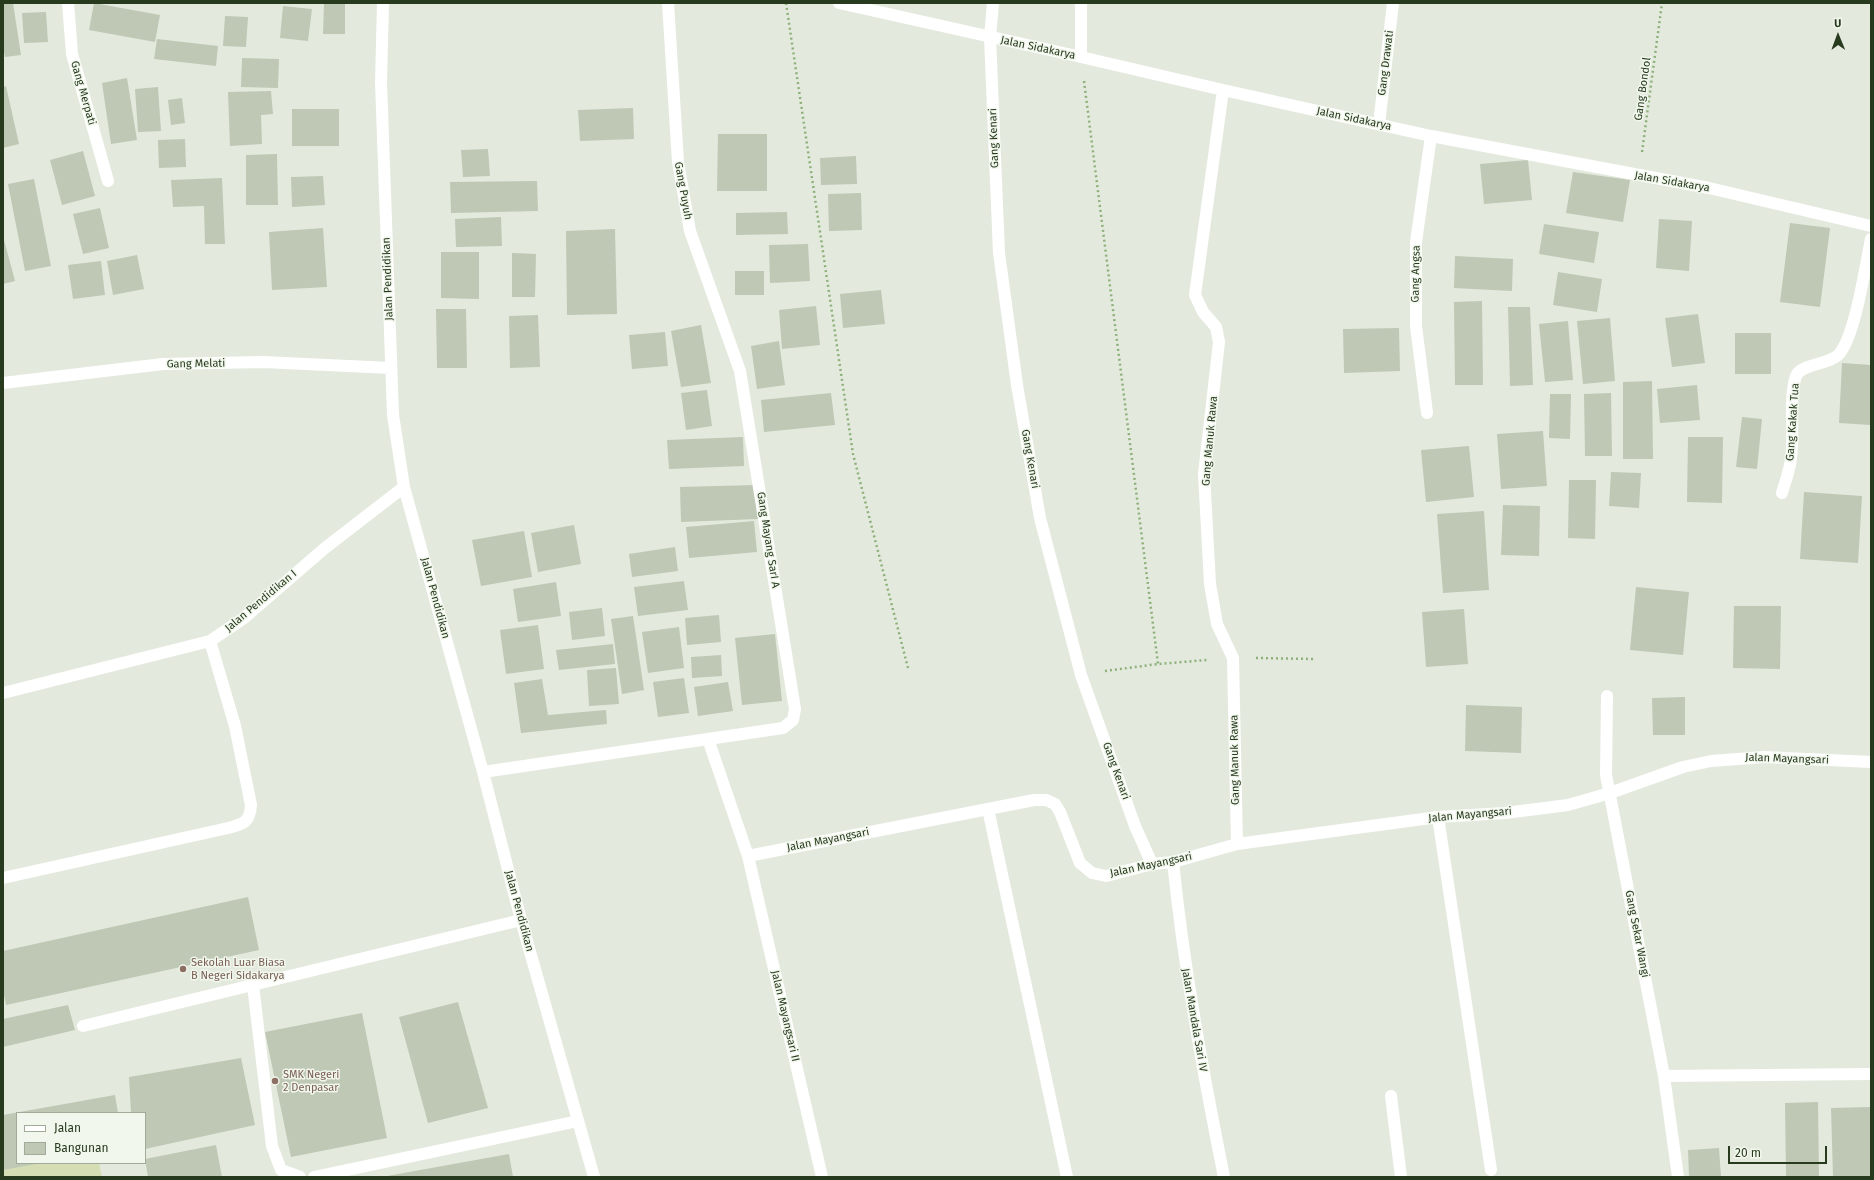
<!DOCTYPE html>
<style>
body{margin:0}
#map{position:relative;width:1874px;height:1180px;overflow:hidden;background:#e3eadd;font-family:"Fira Sans",sans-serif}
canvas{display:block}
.frame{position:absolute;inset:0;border:4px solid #273a1e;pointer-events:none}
.legend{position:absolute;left:16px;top:1112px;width:130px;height:52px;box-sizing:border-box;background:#f2f7ed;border:1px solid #a1ab9a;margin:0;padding:5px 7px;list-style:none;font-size:12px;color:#273a1e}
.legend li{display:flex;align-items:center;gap:8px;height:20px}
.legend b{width:20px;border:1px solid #a1ab9a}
.north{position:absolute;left:1818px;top:16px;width:40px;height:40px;-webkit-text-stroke:3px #f2f7ed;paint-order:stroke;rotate:359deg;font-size:11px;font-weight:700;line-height:16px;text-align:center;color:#273a1e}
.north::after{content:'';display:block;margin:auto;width:14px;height:18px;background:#273a1e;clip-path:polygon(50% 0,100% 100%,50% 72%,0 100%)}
.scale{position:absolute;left:1728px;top:1146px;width:99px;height:18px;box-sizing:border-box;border:2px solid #273a1e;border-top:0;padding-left:5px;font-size:12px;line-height:14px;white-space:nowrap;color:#273a1e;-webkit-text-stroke:3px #f2f7ed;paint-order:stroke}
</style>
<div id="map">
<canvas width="1874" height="1180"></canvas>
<div class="frame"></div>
<ul class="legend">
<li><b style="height:5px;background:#fff"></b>Jalan</li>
<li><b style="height:11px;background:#bec8b5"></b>Bangunan</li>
</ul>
<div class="north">U</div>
<div class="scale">20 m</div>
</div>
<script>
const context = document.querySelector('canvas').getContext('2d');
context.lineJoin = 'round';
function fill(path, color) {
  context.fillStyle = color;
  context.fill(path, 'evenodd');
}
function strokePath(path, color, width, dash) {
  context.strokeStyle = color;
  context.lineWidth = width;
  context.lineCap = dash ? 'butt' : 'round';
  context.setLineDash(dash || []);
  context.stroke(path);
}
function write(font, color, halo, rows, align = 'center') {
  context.font = font + ' "Fira Sans",sans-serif';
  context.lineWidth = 3;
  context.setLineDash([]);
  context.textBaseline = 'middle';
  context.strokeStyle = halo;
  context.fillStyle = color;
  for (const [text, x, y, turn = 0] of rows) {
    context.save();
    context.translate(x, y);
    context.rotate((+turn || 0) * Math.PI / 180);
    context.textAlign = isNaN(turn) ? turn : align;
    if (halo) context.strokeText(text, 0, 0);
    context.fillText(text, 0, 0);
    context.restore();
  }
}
fill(new Path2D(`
 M 39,1163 L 99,1163 L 102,1177 L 3,1177 L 3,1170 Z`), '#d4ddb4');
fill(new Path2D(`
 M 3,3 L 13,3 L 21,55 L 5,57 L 3,47 Z
 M 94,3 L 160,15 L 155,42 L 89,30 Z
 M 324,3 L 345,3 L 345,34 L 323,34 Z
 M 283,6 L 312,9 L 308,41 L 280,38 Z
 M 46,12 L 48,42 L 24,43 L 22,13 Z
 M 225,16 L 248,17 L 246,47 L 223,46 Z
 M 157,39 L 218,46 L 216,66 L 154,59 Z
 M 242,58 L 279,59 L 278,88 L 241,87 Z
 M 127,78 L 137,140 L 111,144 L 102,83 Z
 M 6,86 L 19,144 L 3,148 L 3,87 Z
 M 158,87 L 161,131 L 138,132 L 135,89 Z
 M 271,91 L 273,114 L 261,115 L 262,144 L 230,146 L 228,92 Z
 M 182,98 L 185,123 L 171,125 L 168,100 Z
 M 633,108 L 634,139 L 580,141 L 578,110 Z
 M 292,109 L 339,109 L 339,146 L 292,146 Z
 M 718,134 L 767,134 L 767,191 L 717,191 Z
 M 185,139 L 186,167 L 159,168 L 158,140 Z
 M 488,149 L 490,176 L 463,177 L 461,150 Z
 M 83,151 L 95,196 L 62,205 L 50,160 Z
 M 277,154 L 278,205 L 246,205 L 246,155 Z
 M 856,156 L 857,184 L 821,185 L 820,158 Z
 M 1528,160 L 1532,200 L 1484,204 L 1480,164 Z
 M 1573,172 L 1630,180 L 1623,222 L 1566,213 Z
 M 323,176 L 325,205 L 292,207 L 291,177 Z
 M 222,178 L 225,244 L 205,244 L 204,206 L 173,207 L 171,180 Z
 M 34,179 L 51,266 L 25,271 L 8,184 Z
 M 537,181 L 538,211 L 451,213 L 450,182 Z
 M 861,193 L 862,230 L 829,231 L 828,194 Z
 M 100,208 L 109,248 L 83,254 L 73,214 Z
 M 787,212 L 788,234 L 736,235 L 736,213 Z
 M 501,217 L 502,246 L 456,247 L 455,219 Z
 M 1659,219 L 1692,221 L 1689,271 L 1656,268 Z
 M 1790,223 L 1830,228 L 1820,307 L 1780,302 Z
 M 1544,224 L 1599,232 L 1594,263 L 1539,254 Z
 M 323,228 L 327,287 L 272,290 L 269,232 Z
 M 615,229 L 617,314 L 567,315 L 566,231 Z
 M 3,236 L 15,281 L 3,284 Z
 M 808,244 L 810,281 L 770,283 L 769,245 Z
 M 441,252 L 479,252 L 479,299 L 441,298 Z
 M 512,253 L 536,254 L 535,297 L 512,297 Z
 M 137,255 L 144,289 L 113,295 L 107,261 Z
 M 1455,256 L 1513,259 L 1512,291 L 1454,288 Z
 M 101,261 L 105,295 L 73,299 L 68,265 Z
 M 735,271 L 764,271 L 764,295 L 735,295 Z
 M 1558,272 L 1602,279 L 1597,312 L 1553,305 Z
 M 881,290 L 885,324 L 843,328 L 840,294 Z
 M 1482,301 L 1483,385 L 1455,385 L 1454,302 Z
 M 816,306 L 820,345 L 782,349 L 779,310 Z
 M 1508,307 L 1530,307 L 1533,385 L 1510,386 Z
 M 436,309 L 466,309 L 467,368 L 437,368 Z
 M 1698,314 L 1705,363 L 1672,367 L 1665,318 Z
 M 538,315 L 540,367 L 510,368 L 509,316 Z
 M 1610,318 L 1615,381 L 1583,384 L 1577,321 Z
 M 1568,321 L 1573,380 L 1545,382 L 1539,324 Z
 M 701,325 L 711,383 L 681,387 L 671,331 Z
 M 1399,328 L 1400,371 L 1344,373 L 1343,329 Z
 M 665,332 L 668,366 L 632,369 L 629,335 Z
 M 1735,333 L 1771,333 L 1771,374 L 1735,374 Z
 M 779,341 L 785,385 L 757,389 L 751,346 Z
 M 1842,363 L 1871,365 L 1871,425 L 1839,423 Z
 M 1652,381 L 1653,459 L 1623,459 L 1623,382 Z
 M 1697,385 L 1700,420 L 1660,423 L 1657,389 Z
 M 707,390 L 712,426 L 686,430 L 681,393 Z
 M 831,393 L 835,425 L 764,432 L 761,400 Z
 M 1611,393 L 1612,456 L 1585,456 L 1584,394 Z
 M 1550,394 L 1571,394 L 1570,439 L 1549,438 Z
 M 1742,417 L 1762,419 L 1757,469 L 1736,467 Z
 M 1543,431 L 1547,486 L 1501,489 L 1497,434 Z
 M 743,437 L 744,466 L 669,469 L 667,440 Z
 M 1688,437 L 1723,437 L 1722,503 L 1687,502 Z
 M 1469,446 L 1474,497 L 1426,502 L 1421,450 Z
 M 1611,472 L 1641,473 L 1639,508 L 1609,506 Z
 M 1569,480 L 1596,480 L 1595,539 L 1568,538 Z
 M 756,485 L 758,519 L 681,522 L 680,487 Z
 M 1804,492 L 1862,496 L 1858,563 L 1800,559 Z
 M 1503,505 L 1540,506 L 1539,556 L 1501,555 Z
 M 1484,511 L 1489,590 L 1443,593 L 1437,514 Z
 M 754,521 L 757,552 L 689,558 L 686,527 Z
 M 574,525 L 581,564 L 538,572 L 531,533 Z
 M 524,531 L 532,577 L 481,586 L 472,540 Z
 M 675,547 L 678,571 L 632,577 L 629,554 Z
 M 684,581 L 688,610 L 638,616 L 634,587 Z
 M 556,582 L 561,616 L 518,622 L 513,589 Z
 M 1636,587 L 1689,592 L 1683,655 L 1630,650 Z
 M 1734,606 L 1781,606 L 1780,669 L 1733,668 Z
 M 602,608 L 605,636 L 572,640 L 569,612 Z
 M 1464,609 L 1468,664 L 1426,667 L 1422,612 Z
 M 719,615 L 721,642 L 687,645 L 685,618 Z
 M 633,616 L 644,690 L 622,694 L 611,619 Z
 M 538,625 L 544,669 L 506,674 L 500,630 Z
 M 679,627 L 684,668 L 648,673 L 642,632 Z
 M 775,634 L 782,701 L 742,705 L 735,638 Z
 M 613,644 L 615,664 L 559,670 L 556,650 Z
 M 721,655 L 722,676 L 692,678 L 691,657 Z
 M 616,668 L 619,704 L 589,706 L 587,670 Z
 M 684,678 L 689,713 L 658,717 L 653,682 Z
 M 542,679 L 548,715 L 606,710 L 607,724 L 521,733 L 514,683 Z
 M 728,682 L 733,711 L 698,716 L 694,687 Z
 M 1685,697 L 1685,735 L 1653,735 L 1652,698 Z
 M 1466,705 L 1522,707 L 1521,753 L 1465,751 Z
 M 248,897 L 259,950 L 6,1005 L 3,990 L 3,951 Z
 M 458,1002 L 488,1108 L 428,1123 L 399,1017 Z
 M 68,1005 L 75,1030 L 3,1047 L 3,1019 Z
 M 362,1013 L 387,1138 L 291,1157 L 265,1032 Z
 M 241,1058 L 255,1125 L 145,1149 L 145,1113 L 131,1113 L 129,1077 Z
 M 115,1095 L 118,1113 L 17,1113 L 17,1163 L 36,1164 L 3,1170 L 3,1115 Z
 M 1818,1102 L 1819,1177 L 1786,1177 L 1785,1103 Z
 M 1871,1107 L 1871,1177 L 1833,1177 L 1831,1108 Z
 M 216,1145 L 222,1177 L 148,1177 L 145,1159 Z
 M 1719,1148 L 1721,1177 L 1689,1177 L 1688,1150 Z
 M 509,1154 L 513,1177 L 387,1177 L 387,1176 Z`), '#bec8b5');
strokePath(new Path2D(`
 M 786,3 L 853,454 L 908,668
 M 1084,81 L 1158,664
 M 1642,152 L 1662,3
 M 1256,658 L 1314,659
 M 1105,671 L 1158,664 L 1207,660`), '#8eb07b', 2.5, [2, 3]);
strokePath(new Path2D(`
 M 68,3 L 72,54 L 108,181
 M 383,3 L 381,82 L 393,415 L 404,487 L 483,772 L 521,920 L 594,1177
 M 668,3 L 678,162 L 690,231 L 740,371 L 795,709 L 793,720 L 783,728 L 708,739
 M 839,3 L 1081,57 L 1223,90 L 1431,136 L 1709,188 L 1871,226
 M 993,3 L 990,37 L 999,253 L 1017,385 L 1040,518 L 1081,675 L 1135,826 L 1152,864
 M 1081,3 L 1081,57
 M 1223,90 L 1195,295 L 1203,312 L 1216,327 L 1219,342 L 1204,474 L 1210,584 L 1217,624 L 1233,658 L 1237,844
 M 1379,124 L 1393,3
 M 3,383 L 163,364 L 263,362 L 391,368
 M 1427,413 L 1416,326 L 1416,242 L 1431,136
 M 1782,493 C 1785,482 1790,470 1791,458 C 1795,432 1788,401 1796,376 C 1801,363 1831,365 1840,353 C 1856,332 1865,267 1871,239
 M 3,693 L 210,641 L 244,618 L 325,548 L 404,487
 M 1607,696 L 1606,775 L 1664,1076 L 1678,1177
 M 483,772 L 708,739 L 748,856 L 988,809 L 1034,800 L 1046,800 L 1055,804 L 1060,812 L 1080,863 L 1092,873 L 1106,876 L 1152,864 L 1173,862 L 1237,844 L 1438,817 L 1505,813 L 1568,805 L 1610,793 L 1683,767 L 1711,761 L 1764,757 L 1871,762
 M 988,809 L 1067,1177
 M 1438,817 L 1491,1170
 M 748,856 L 822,1177
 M 1173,862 C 1184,969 1203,1072 1224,1177
 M 3,878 L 228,828 C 244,824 250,822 251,805 L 235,726 L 210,641
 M 253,985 L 272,1146 L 281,1170 L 300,1177
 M 83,1026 L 521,920
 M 1664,1076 L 1871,1074
 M 1391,1096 L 1401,1177
 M 314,1177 L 578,1121`), '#fff', 12);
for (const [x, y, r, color] of [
 [183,969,4,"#8d6e63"],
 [275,1081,4,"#8d6e63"]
]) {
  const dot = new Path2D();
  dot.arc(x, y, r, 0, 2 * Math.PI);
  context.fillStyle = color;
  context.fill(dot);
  strokePath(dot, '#f2f7ed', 1.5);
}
write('11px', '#273a1e', '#f2f7ed', [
 ["Jalan Sidakarya",1038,48,12],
 ["Gang Drawati",1386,63,-83],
 ["Gang Bondol",1643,89,-82],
 ["Gang Merpati",83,93,74],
 ["Jalan Sidakarya",1354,119,12],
 ["Gang Kenari",994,138,-92],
 ["Jalan Sidakarya",1672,182,10],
 ["Gang Puyuh",683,191,80],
 ["Gang Angsa",1416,274,-89],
 ["Jalan Pendidikan",388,279,-92],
 ["Gang Melati",196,364,-1],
 ["Gang Kakak Tua",1793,422,-86],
 ["Gang Manuk Rawa",1210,441,-85],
 ["Gang Kenari",1030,459,80],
 ["Gang Mayang SarI A",768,540,81],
 ["Jalan Pendidikan",435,598,75],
 ["Jalan Pendidikan I",261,601,-40],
 ["Jalan Mayangsari",1787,759,2],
 ["Gang Manuk Rawa",1235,760,-91],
 ["Gang Kenari",1116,771,70],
 ["Jalan Mayangsari",1470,815,-5],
 ["Jalan Mayangsari",828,840,-11],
 ["Jalan Mayangsari",1151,865,-12],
 ["Jalan Pendidikan",519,911,75],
 ["Gang Sekar Wangi",1637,934,79],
 ["Jalan Mayangsari II",785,1016,77],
 ["Jalan Mandala Sari IV",1194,1020,80]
]);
write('11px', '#785e54', '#f2f7ed', [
 ["Sekolah Luar Biasa",191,963],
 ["B Negeri Sidakarya",191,976],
 ["SMK Negeri",283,1075],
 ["2 Denpasar",283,1088]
], 'left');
</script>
